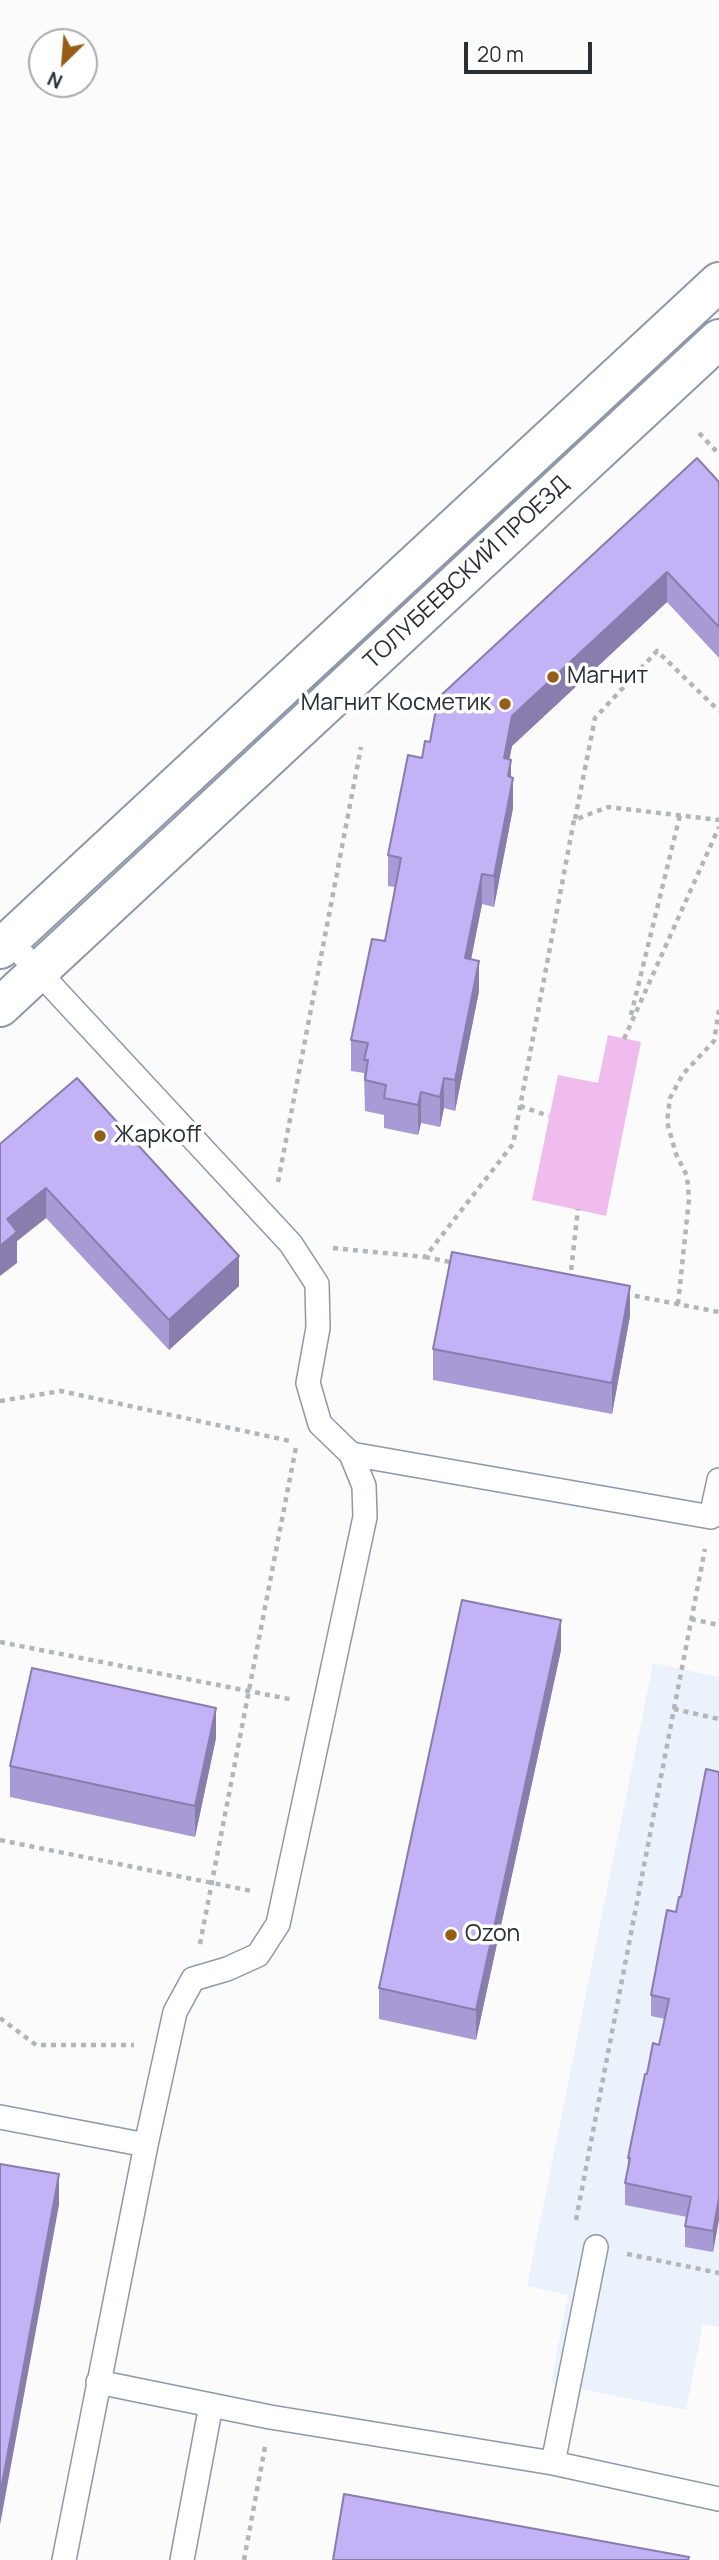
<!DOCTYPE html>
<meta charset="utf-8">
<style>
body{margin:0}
#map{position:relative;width:719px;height:2560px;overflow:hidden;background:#fbfbfb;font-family:Manrope,sans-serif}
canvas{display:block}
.north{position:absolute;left:28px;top:28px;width:70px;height:70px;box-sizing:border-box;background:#fff;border:2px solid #aaabae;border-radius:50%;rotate:205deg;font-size:19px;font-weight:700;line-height:28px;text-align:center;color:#2a2e35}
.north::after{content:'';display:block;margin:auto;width:24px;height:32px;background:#955e17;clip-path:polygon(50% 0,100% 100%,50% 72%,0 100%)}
.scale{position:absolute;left:464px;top:42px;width:128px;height:32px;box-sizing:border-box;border:4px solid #2a2e35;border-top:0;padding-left:9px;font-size:21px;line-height:24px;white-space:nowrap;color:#2a2e35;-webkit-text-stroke:5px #fff;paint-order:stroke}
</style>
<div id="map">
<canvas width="719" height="2560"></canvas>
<div class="north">N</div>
<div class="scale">20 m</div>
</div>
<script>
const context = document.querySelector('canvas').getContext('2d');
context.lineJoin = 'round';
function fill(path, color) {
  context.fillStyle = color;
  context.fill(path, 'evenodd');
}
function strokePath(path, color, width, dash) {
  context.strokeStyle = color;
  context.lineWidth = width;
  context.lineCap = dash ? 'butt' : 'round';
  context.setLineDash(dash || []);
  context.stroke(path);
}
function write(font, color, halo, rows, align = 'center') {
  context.font = font + ' Manrope,sans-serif';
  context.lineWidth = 7;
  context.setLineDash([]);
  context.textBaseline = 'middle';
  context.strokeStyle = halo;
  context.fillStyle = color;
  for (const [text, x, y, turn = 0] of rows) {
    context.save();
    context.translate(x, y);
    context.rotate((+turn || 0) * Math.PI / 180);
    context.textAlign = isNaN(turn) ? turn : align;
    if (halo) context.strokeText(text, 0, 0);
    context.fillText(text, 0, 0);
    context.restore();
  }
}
fill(new Path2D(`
 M 653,1663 L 719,1677 L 719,2327 L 703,2324 L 686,2410 L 551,2383 L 568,2295 L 527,2286 Z`), '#ecf2fc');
fill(new Path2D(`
 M 608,1035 L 641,1042 L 606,1216 L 532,1200 L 558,1075 L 598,1083 Z`), '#f0bced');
const lane = new Path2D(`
 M 10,941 L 291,1244 L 317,1284 L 318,1328 L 308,1383 L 320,1424 L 351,1454 L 364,1486 L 365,1517 L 278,1924 L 258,1955 L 227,1969 L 193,1979 L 175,2012 L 146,2145 L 64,2560
 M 351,1454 L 711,1517 L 719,1480
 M 0,2117 L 146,2145
 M 98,2382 L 270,2417 L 553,2463 L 719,2499
 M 553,2463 L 596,2247
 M 182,2560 L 211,2405`);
const street = new Path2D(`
 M 0,949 L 719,282
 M 0,1007 L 719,339`);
strokePath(lane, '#8e98a9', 26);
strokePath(street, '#8e98a9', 42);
strokePath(new Path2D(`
 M 699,433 L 719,454
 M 575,819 L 595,718 L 657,651 L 719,711
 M 631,1015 L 680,815
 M 624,1039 L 719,827
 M 520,1106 L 549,1116
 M 278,1182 L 361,747
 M 333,1248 L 425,1257 L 513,1144 L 574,820 L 608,807 L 719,820
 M 425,1257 L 455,1263
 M 570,1280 L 578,1209
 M 625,1294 L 719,1312
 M 678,1304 L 689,1199 L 687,1176 L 676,1154 L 667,1122 L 670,1098 L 683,1074 L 714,1041 L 719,1010
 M 0,1401 L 61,1391 L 290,1441
 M 691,1619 L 719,1625
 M 0,1642 L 294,1700
 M 674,1709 L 705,1549
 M 0,1840 L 252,1891
 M 200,1944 L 296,1447
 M 0,2018 L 36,2045 L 134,2045
 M 576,2220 L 674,1709 L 719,1719
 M 627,2254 L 719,2273
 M 244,2560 L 265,2447`), '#b3b5b7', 4.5, [5, 5]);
strokePath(lane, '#fff', 23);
strokePath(street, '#fff', 38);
fill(new Path2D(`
 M 719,482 L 719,658 L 667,602 L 512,746 L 509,759 L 513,808 L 494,907 L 482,904 L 471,960 L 479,991 L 455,1111 L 444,1108 L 440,1127 L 421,1123 L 418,1135 L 384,1128 L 384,1115 L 365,1111 L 364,1073 L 351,1071 L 351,1040 L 385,941 L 395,887 L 388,886 L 388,855 L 422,758 L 430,742 Z
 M 0,1144 L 239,1286 L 169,1350 L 46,1218 L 17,1241 L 17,1263 Z
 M 630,1316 L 612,1414 L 433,1380 L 433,1349 Z
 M 561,1650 L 476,2040 L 379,2019 L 379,1988 Z
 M 216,1738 L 195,1837 L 10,1797 L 10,1766 Z
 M 719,1772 L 719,2219 L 713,2252 L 685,2247 L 685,2226 L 687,2217 L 625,2205 L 625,2183 L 628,2169 L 628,2158 L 647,2074 L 659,2045 L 665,2019 L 651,2016 L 651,1995 Z`), '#a89ad4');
fill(new Path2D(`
 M 667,572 L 667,602 L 512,746 L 504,788 L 504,758 L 512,716 Z
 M 511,760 L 511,788 L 513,778 L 513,808 L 494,907 L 494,876 Z
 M 482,874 L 482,904 L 465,989 L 465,958 Z
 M 479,961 L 479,991 L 455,1111 L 455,1080 Z
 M 444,1078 L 444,1108 L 440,1127 L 440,1097 Z
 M 421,1092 L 421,1123 L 418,1135 L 418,1105 Z
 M 46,1188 L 46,1218 L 17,1241 L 17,1263 L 0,1276 L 0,1246 L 7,1219 Z
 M 239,1256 L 239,1286 L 169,1350 L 169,1320 Z
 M 630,1286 L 630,1316 L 612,1414 L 612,1383 Z
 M 561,1620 L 561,1650 L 476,2040 L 476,2010 Z
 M 216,1708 L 216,1738 L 195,1837 L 195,1806 Z
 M 59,2174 L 59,2205 L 0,2525 L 0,2495 Z
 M 719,2198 L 719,2219 L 713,2252 L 713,2231 Z`), '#887dac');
const building = new Path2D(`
 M 697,458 L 719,482 L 719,627 L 667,572 L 512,716 L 504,758 L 511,760 L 508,776 L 513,778 L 494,876 L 482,874 L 465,958 L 479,961 L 455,1080 L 444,1078 L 440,1097 L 421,1092 L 418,1105 L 384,1098 L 386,1085 L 365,1080 L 368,1060 L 364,1060 L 368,1043 L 351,1040 L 372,939 L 385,941 L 401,858 L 388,855 L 408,755 L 422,758 L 425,741 L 430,742 L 438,698 Z
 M 77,1078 L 239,1256 L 169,1320 L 46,1188 L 7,1219 L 17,1232 L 0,1246 L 0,1144 Z
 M 452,1252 L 630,1286 L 612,1383 L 433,1349 Z
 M 462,1600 L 561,1620 L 476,2010 L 379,1988 Z
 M 32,1668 L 216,1708 L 195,1806 L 10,1766 Z
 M 706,1769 L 719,1772 L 719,2198 L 713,2231 L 685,2226 L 691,2197 L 625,2183 L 630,2158 L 628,2158 L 645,2074 L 647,2074 L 653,2043 L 659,2045 L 669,1999 L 651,1995 L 667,1910 L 676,1912 L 679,1897 L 681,1897 Z
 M 0,2164 L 59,2174 L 0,2495 Z
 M 344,2494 L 689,2557 L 688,2560 L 333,2560 Z`);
fill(building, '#c3b3f6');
strokePath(building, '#887dac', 2);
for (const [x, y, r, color] of [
 [553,677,7,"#955e17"],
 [505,704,7,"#955e17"],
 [100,1136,7,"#955e17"],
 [451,1935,7,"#955e17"]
]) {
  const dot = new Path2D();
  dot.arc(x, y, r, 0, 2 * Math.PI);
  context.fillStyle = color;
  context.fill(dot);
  strokePath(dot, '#fff', 2.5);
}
write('23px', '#2a2e35', '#fff', [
 ["ТОЛУБЕЕВСКИЙ ПРОЕЗД",467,573,-43]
]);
write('23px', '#2a2e35', '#fff', [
 ["Магнит",567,677],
 ["Магнит Косметик",491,704,"right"],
 ["Жаркoff",114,1136],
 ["Ozon",465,1935]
], 'left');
</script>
